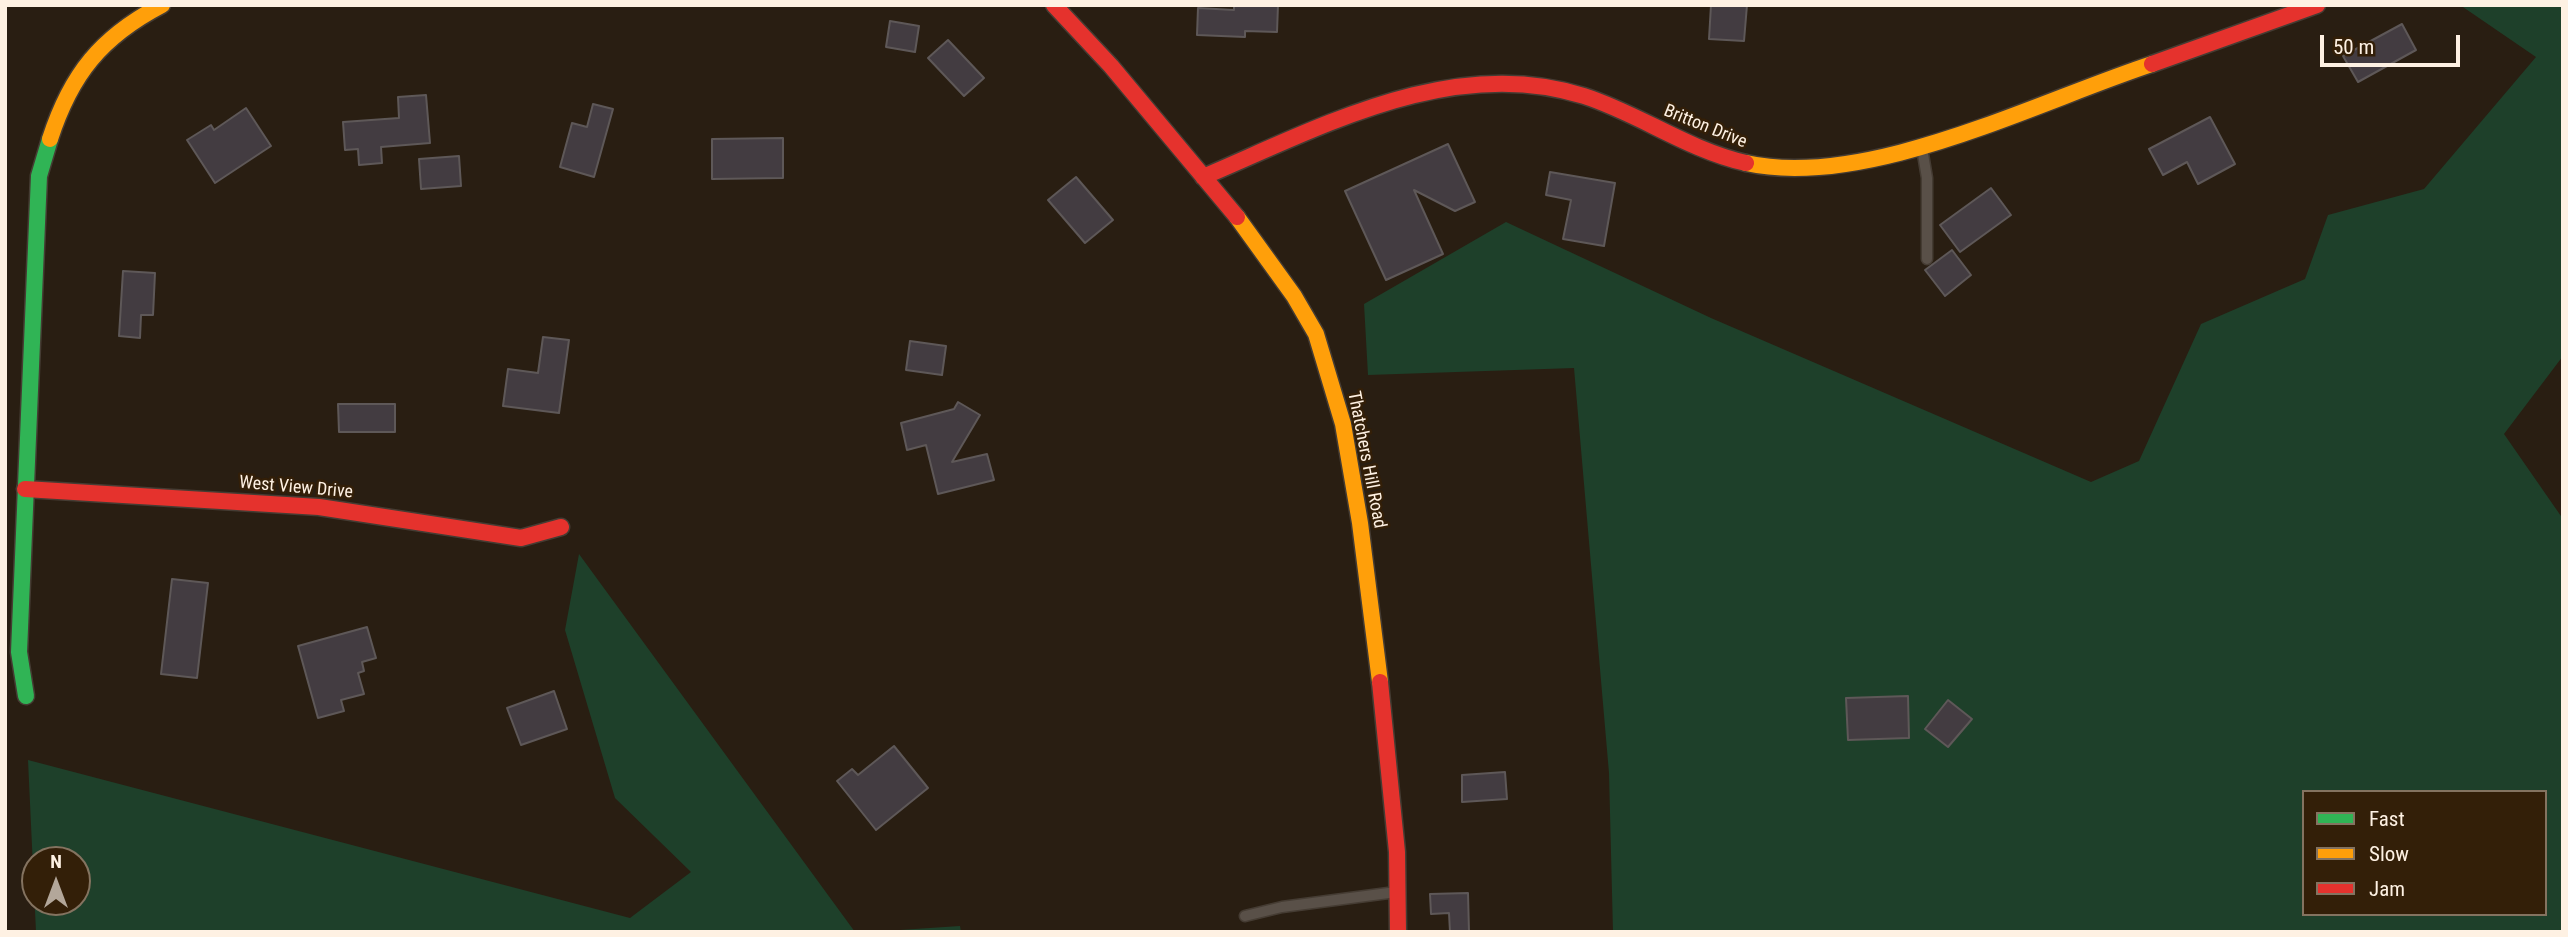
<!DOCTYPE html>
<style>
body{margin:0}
#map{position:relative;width:2568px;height:937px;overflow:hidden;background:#291e12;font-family:"Roboto Condensed",sans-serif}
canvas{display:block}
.frame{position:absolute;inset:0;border:7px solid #fef1e3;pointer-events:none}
.legend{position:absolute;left:2302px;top:790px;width:245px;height:126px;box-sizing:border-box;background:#331f08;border:2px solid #847360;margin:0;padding:9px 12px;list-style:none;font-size:21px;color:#fef1e3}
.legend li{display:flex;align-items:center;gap:14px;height:35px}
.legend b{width:35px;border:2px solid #847360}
.north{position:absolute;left:21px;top:846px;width:70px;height:70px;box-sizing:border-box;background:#331f08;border:2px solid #847360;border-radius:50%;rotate:0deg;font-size:19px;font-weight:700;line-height:28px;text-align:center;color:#fef1e3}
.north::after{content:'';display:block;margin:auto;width:24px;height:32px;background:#b3a79a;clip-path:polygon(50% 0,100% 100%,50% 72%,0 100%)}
.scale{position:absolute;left:2320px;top:35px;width:140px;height:32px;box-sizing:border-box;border:4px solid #fef1e3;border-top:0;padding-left:9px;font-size:21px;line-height:24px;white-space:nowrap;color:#fef1e3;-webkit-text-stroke:5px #331f08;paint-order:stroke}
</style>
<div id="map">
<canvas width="2568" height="937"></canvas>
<div class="frame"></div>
<ul class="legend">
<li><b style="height:9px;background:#30b455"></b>Fast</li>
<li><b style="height:9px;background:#ff9f0a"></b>Slow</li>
<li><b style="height:9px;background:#e5322d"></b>Jam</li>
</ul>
<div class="north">N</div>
<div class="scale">50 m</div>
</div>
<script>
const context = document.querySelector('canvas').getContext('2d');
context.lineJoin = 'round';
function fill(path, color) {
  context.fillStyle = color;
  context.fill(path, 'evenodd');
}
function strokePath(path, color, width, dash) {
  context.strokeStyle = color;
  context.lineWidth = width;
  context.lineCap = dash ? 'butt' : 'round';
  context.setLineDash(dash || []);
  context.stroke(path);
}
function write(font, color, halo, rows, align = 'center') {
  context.font = font + ' "Roboto Condensed",sans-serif';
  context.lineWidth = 5;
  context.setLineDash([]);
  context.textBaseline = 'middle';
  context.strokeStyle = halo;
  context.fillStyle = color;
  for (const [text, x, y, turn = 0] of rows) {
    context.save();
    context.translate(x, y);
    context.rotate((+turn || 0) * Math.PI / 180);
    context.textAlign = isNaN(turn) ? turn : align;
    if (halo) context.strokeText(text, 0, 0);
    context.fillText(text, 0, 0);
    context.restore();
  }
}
fill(new Path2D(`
 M 2460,5 L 2563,5 L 2563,356 L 2504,434 L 2563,519 L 2563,932 L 1613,932 L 1609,773 L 1574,368 L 1368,375 L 1364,304 L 1506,222 L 1711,318 L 2091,482 L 2139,461 L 2201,324 L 2305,279 L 2328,215 L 2424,189 L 2536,57 ZM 2304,792 L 2545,792 L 2545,914 L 2304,914 Z
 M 579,554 L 855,932 L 36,932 L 28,760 L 630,918 L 691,872 L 615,798 L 565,630 ZM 77,860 L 77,902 L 35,902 L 35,860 Z
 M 960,926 L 961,932 L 870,932 Z`), '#1e402a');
const building = new Path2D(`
 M 1234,5 L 1278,5 L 1277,32 L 1245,31 L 1245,37 L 1197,35 L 1198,8 L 1234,10 Z
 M 1711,5 L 1747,5 L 1744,41 L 1709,39 Z
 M 890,21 L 919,26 L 915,52 L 886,47 Z
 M 2402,24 L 2416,50 L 2358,82 L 2343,56 Z
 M 948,40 L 984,78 L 964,96 L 928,58 Z
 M 426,95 L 430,143 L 381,147 L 382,163 L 359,165 L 358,149 L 345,150 L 343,122 L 399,118 L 398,97 Z
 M 593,104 L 613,109 L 594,177 L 560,167 L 572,123 L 587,127 Z
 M 246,108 L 271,146 L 215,183 L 187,140 L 211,125 L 214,130 Z
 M 2210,117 L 2235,164 L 2198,184 L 2187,162 L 2163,175 L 2149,149 Z
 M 783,138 L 783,178 L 712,179 L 712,139 Z
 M 1448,144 L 1475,202 L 1455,211 L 1414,190 L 1443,254 L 1386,280 L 1345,191 Z
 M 459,156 L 461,186 L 421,189 L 419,159 Z
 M 1550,172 L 1615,183 L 1604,246 L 1563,239 L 1571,200 L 1546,195 Z
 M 1076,177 L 1113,220 L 1085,243 L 1048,200 Z
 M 1991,188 L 2011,215 L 1960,252 L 1940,225 Z
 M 1952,250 L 1971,275 L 1945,296 L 1925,270 Z
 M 123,271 L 155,273 L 153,315 L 141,315 L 140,338 L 119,336 Z
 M 543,337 L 569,340 L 559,413 L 503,406 L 508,369 L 538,373 Z
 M 910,341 L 946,346 L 942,375 L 906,370 Z
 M 958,402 L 980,415 L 952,462 L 987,454 L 994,480 L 938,494 L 926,445 L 907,450 L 901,423 L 954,409 Z
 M 338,404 L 395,404 L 395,432 L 339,432 Z
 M 172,579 L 208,583 L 197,678 L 161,674 Z
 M 367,627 L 376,658 L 362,662 L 364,671 L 358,673 L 364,694 L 341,700 L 344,711 L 318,718 L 298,646 Z
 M 554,691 L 567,729 L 521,745 L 507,708 Z
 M 1908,696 L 1909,738 L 1848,740 L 1846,698 Z
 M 1948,700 L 1972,719 L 1948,747 L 1925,729 Z
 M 894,746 L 928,788 L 876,830 L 837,781 L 852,769 L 858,775 Z
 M 1505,772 L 1507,799 L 1462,802 L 1462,775 Z
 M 1468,893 L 1469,932 L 1450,932 L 1449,913 L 1431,914 L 1430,894 Z`);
fill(building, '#433c41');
strokePath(building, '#5e5858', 2);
const lane = new Path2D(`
 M 1922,148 L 1927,178 L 1927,259
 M 1245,916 L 1282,907 L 1396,892`);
const fast = new Path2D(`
 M 26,696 L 19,652 L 39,176 L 50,139`);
const slow = new Path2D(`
 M 50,139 C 71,74 101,37 162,5
 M 1746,163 C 1866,190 2036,102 2152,64
 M 1237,217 L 1294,296 L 1316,334 L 1343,424 L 1360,523 L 1380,682`);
const jam = new Path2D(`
 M 1054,5 L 1111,66 L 1237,217
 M 2152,64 L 2317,5
 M 1203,177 C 1321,127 1453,54 1584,96 C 1640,114 1688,150 1746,163
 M 25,489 L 319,507 L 521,538 L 561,527
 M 1380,682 L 1397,852 L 1398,932`);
strokePath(lane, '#453c33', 13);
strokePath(fast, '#453c33', 19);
strokePath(slow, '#453c33', 19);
strokePath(jam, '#453c33', 19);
strokePath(lane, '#595048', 10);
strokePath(fast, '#30b455', 16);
strokePath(slow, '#ff9f0a', 16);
strokePath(jam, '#e5322d', 16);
write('18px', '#fef1e3', '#331f08', [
 ["Britton Drive",1705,127,22],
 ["Thatchers Hill Road",1366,460,79],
 ["West View Drive",296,488,5]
]);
</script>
